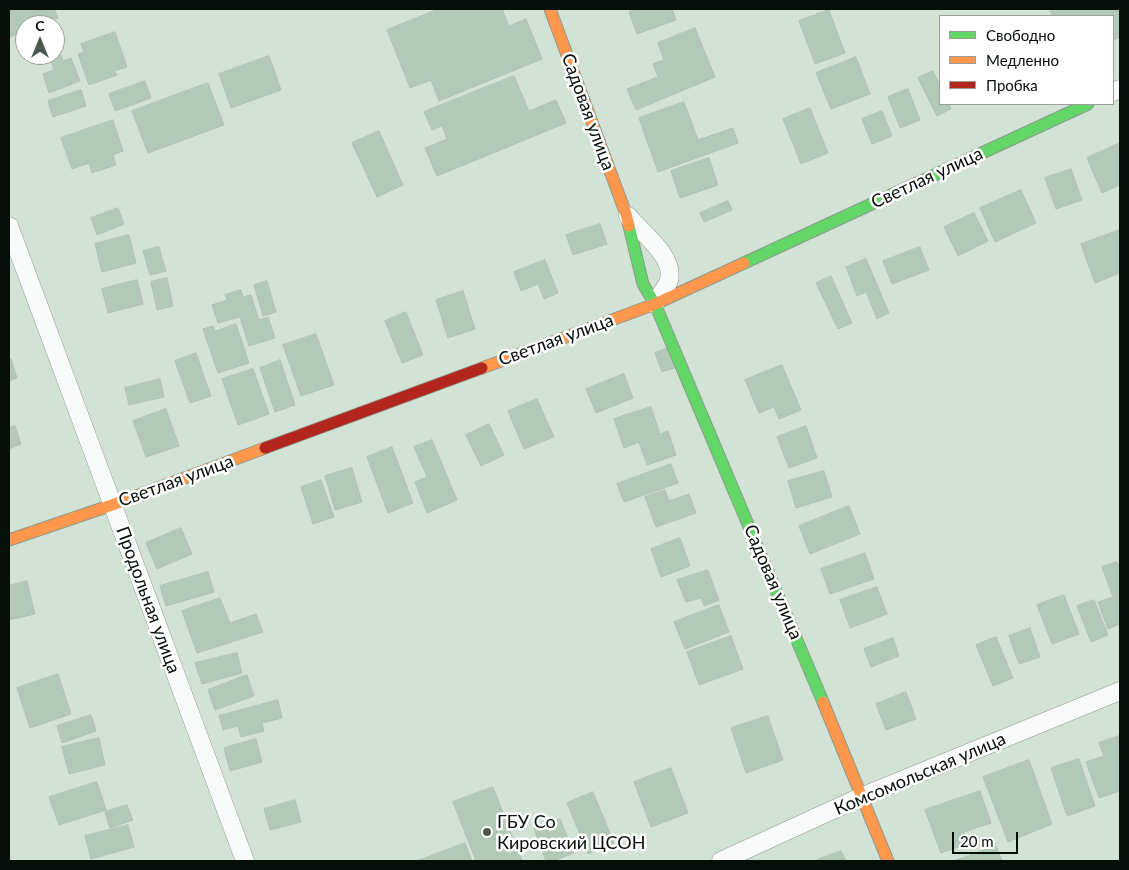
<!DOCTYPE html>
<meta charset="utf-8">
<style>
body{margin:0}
#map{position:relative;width:1129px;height:870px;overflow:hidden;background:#d2e3d5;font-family:Lato,sans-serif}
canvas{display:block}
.frame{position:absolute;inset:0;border:10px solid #050e07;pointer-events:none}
.legend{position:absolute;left:939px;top:15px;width:175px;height:90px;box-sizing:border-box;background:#fff;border:1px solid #9b9f9c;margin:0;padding:6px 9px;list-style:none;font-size:15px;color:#050e07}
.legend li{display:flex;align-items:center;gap:10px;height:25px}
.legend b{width:25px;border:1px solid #9b9f9c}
.north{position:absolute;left:15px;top:15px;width:50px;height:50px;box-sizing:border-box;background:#fff;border:1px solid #9b9f9c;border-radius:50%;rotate:0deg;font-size:14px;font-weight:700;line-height:20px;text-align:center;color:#050e07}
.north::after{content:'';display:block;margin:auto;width:18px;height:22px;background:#4d594f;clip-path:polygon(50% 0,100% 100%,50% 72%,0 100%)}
.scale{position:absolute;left:952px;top:832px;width:66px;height:22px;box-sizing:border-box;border:2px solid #050e07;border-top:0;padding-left:6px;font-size:15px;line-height:18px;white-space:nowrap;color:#050e07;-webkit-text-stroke:4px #fff;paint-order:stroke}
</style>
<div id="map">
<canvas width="1129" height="870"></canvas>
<div class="frame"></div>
<ul class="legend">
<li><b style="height:6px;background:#63d668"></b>Свободно</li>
<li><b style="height:6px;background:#ff974d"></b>Медленно</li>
<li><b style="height:6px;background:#b3261e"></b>Пробка</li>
</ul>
<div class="north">С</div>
<div class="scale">20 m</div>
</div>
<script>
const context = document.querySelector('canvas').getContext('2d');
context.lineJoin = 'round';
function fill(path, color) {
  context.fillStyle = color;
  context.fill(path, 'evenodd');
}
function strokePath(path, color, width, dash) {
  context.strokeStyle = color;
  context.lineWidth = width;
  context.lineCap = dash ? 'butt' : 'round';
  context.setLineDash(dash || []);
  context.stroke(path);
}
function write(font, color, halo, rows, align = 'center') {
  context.font = font + ' Lato,sans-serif';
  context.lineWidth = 5;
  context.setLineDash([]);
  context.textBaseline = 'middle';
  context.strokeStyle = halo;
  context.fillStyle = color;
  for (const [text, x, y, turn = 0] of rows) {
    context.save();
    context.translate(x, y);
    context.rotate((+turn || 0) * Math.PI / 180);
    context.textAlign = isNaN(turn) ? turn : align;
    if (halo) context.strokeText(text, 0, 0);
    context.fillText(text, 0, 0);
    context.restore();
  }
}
const building = new Path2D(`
 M 9,9 L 58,9 L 55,10 L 58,18 L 39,25 L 25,25 L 25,31 L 9,37 Z
 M 439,9 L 502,9 L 509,26 L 526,19 L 542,59 L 439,101 L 431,80 L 410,88 L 387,30 Z
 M 638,9 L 672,9 L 676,20 L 637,34 L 629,12 Z
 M 1050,9 L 1120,9 L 1120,37 L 1113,40 L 1113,16 L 1053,16 Z
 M 829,10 L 845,53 L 815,64 L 799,21 Z
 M 695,28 L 715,77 L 636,110 L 627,89 L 658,77 L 653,64 L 664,60 L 658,43 Z
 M 115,32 L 127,67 L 114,71 L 117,75 L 89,85 L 78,54 L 84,52 L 81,44 Z
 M 61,55 L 63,61 L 71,58 L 80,81 L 49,93 L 43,74 L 54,70 L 50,59 Z
 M 269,56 L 281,90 L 231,108 L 219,74 Z
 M 856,57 L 870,94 L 831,109 L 816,73 Z
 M 933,71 L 940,86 L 940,104 L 949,104 L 951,109 L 937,116 L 918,78 Z
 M 514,76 L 529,111 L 556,100 L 566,123 L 437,176 L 425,148 L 447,139 L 442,126 L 432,130 L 424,112 Z
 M 145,81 L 151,98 L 115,111 L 109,94 Z
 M 208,83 L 224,125 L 148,153 L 132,111 Z
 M 908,89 L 920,120 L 900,128 L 888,97 Z
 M 81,90 L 86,106 L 53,117 L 48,101 Z
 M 684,102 L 698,140 L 733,128 L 738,143 L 658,172 L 639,118 Z
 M 810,108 L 828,153 L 801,164 L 783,119 Z
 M 882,111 L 892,136 L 872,144 L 862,119 Z
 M 113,120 L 123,151 L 113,155 L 116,165 L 92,173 L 89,163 L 72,169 L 61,138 Z
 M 379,131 L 403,185 L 377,197 L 352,143 Z
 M 1120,143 L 1120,185 L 1102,193 L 1087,158 Z
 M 709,158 L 718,185 L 680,198 L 671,171 Z
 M 1071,169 L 1082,200 L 1056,209 L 1045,178 Z
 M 1021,190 L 1036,223 L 995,242 L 980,208 Z
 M 728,201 L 732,210 L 704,222 L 700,213 Z
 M 118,208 L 124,224 L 97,235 L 91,218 Z
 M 974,213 L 988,241 L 958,256 L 944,227 Z
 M 600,224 L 607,244 L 573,255 L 566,235 Z
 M 1120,230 L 1120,273 L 1095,283 L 1081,244 Z
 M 129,235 L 136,263 L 102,272 L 95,244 Z
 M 159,247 L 166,271 L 150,275 L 143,251 Z
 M 920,247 L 929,270 L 892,284 L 883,261 Z
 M 866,259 L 889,313 L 877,319 L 866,292 L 857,296 L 846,267 Z
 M 545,260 L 558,293 L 544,299 L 538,284 L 521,291 L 514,272 Z
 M 831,276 L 852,323 L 838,329 L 816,283 Z
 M 167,278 L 173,306 L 157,310 L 151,282 Z
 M 137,280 L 143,304 L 108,313 L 102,289 Z
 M 267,281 L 276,312 L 263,316 L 254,285 Z
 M 241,290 L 243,297 L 251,295 L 259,320 L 268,317 L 275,338 L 249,346 L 240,317 L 218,323 L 212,305 L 227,300 L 225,295 Z
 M 463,291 L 475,329 L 448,338 L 436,300 Z
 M 406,312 L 423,355 L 402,363 L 385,321 Z
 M 236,324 L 249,363 L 218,373 L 203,329 L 213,326 L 215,331 Z
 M 316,334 L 334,385 L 301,396 L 283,345 Z
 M 670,347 L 677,367 L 662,372 L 655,353 Z
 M 196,353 L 211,396 L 190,403 L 175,361 Z
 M 9,359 L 11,359 L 17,378 L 9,381 Z
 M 280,360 L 295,405 L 275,412 L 260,368 Z
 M 782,365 L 801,410 L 779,419 L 774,407 L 759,413 L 745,380 Z
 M 253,369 L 269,414 L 238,425 L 222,379 Z
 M 624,374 L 633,398 L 596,413 L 586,389 Z
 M 160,379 L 164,397 L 129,405 L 125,388 Z
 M 537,399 L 554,437 L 524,449 L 508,411 Z
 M 651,407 L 660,434 L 668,431 L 676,455 L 647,465 L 639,442 L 624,448 L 614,419 Z
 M 166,409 L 179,446 L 146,457 L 133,421 Z
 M 489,424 L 504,455 L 481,466 L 466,435 Z
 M 15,426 L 21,444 L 9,449 L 9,428 Z
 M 806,426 L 817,458 L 789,468 L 777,437 Z
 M 432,440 L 457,500 L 427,513 L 415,482 L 427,477 L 414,447 Z
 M 392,447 L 413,503 L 388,513 L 367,457 Z
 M 671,464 L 678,483 L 624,502 L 617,484 Z
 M 352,468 L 362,502 L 335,510 L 325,476 Z
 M 824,471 L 832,497 L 796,508 L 788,481 Z
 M 321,480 L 334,517 L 313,524 L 301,487 Z
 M 665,490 L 669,501 L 689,494 L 696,513 L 656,527 L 645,497 Z
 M 849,506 L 860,534 L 810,554 L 799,526 Z
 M 181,528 L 192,554 L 157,569 L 146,543 Z
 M 680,538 L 690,566 L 661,577 L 651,549 Z
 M 865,553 L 874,579 L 830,594 L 821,569 Z
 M 1117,562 L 1120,568 L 1120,624 L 1108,629 L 1098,602 L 1113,597 L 1102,567 Z
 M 708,570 L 719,600 L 704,606 L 701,598 L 686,602 L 677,580 Z
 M 208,572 L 214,592 L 166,606 L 160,586 Z
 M 27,581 L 35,614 L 9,620 L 9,586 Z
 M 877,587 L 887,614 L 850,628 L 840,600 Z
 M 1064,595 L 1079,634 L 1052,644 L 1037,605 Z
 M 220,598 L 230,623 L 256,614 L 263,632 L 197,653 L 182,611 Z
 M 1094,600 L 1108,635 L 1091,642 L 1077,606 Z
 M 719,605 L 729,632 L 685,649 L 674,622 Z
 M 1030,628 L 1040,657 L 1019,664 L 1009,636 Z
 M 731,636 L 743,669 L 699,685 L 687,652 Z
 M 996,637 L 1013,678 L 993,686 L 976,645 Z
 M 893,638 L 899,656 L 871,667 L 864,649 Z
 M 237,653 L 242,673 L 202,684 L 195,663 Z
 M 58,674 L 71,714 L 30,728 L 17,688 Z
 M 247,675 L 254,696 L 215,710 L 208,690 Z
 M 906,692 L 916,719 L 886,730 L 876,704 Z
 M 278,700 L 282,718 L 262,723 L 264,731 L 241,737 L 238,726 L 223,730 L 219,716 Z
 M 91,715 L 96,731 L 62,743 L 57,726 Z
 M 768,716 L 783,760 L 746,773 L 731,728 Z
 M 1119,736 L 1120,791 L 1099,798 L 1086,762 L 1104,756 L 1099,743 Z
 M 99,738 L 105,765 L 69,774 L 62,747 Z
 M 256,739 L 262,762 L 230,771 L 224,748 Z
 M 1079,759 L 1095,806 L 1067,816 L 1051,768 Z
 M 1029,760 L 1052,824 L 1008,842 L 983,777 Z
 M 671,768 L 688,813 L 651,827 L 634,782 Z
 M 97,782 L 106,810 L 59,825 L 49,797 Z
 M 493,787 L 522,861 L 476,861 L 453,802 Z
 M 980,791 L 991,823 L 964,832 L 968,844 L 941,853 L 925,810 Z
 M 593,792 L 614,843 L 588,854 L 567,803 Z
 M 295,800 L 301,822 L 270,830 L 264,809 Z
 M 127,805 L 133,820 L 110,828 L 105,812 Z
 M 560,819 L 574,853 L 553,861 L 546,861 L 534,829 Z
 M 128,825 L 134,847 L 91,859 L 85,836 Z
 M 465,843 L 472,861 L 417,861 Z
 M 996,846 L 1002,861 L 954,861 Z
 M 841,851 L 846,861 L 817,861 L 817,860 Z`);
fill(building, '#b2c9b7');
strokePath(building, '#b2bfb5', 1);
const street = new Path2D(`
 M 1113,92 L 1120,89
 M 628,216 C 642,233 675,257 669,280 C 666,290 658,295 655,304
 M 9,226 L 245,861
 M 721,861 L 863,796 L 1120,691`);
const fast = new Path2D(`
 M 629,226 L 643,284 L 655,304 L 823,702
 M 744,263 L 1088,104`);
const slow = new Path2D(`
 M 550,9 L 626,214 L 629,226
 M 482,368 L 655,304 L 744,263
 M 9,540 L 112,505 L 265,448
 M 823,702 L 888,861`);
const jam = new Path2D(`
 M 265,448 L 482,368`);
strokePath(street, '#8c988e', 19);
strokePath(fast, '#8c988e', 13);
strokePath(slow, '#8c988e', 13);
strokePath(jam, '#8c988e', 13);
strokePath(street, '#f8fbf9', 18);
strokePath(fast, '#63d668', 11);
strokePath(slow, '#ff974d', 11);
strokePath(jam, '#b3261e', 11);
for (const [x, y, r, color] of [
 [487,832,5,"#4d594f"]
]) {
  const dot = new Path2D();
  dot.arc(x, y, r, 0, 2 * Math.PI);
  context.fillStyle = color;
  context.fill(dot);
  strokePath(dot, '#fff', 2);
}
write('18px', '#050e07', '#fff', [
 ["Садовая улица",588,112,70],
 ["Светлая улица",927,178,-25],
 ["Светлая улица",556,340,-20],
 ["Светлая улица",176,481,-20],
 ["Садовая улица",773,582,67],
 ["Продольная улица",148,600,70],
 ["Комсомольская улица",920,774,-23]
]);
write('18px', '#050e07', '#fff', [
 ["ГБУ Со",497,822],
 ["Кировский ЦСОН",497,843]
], 'left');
</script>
